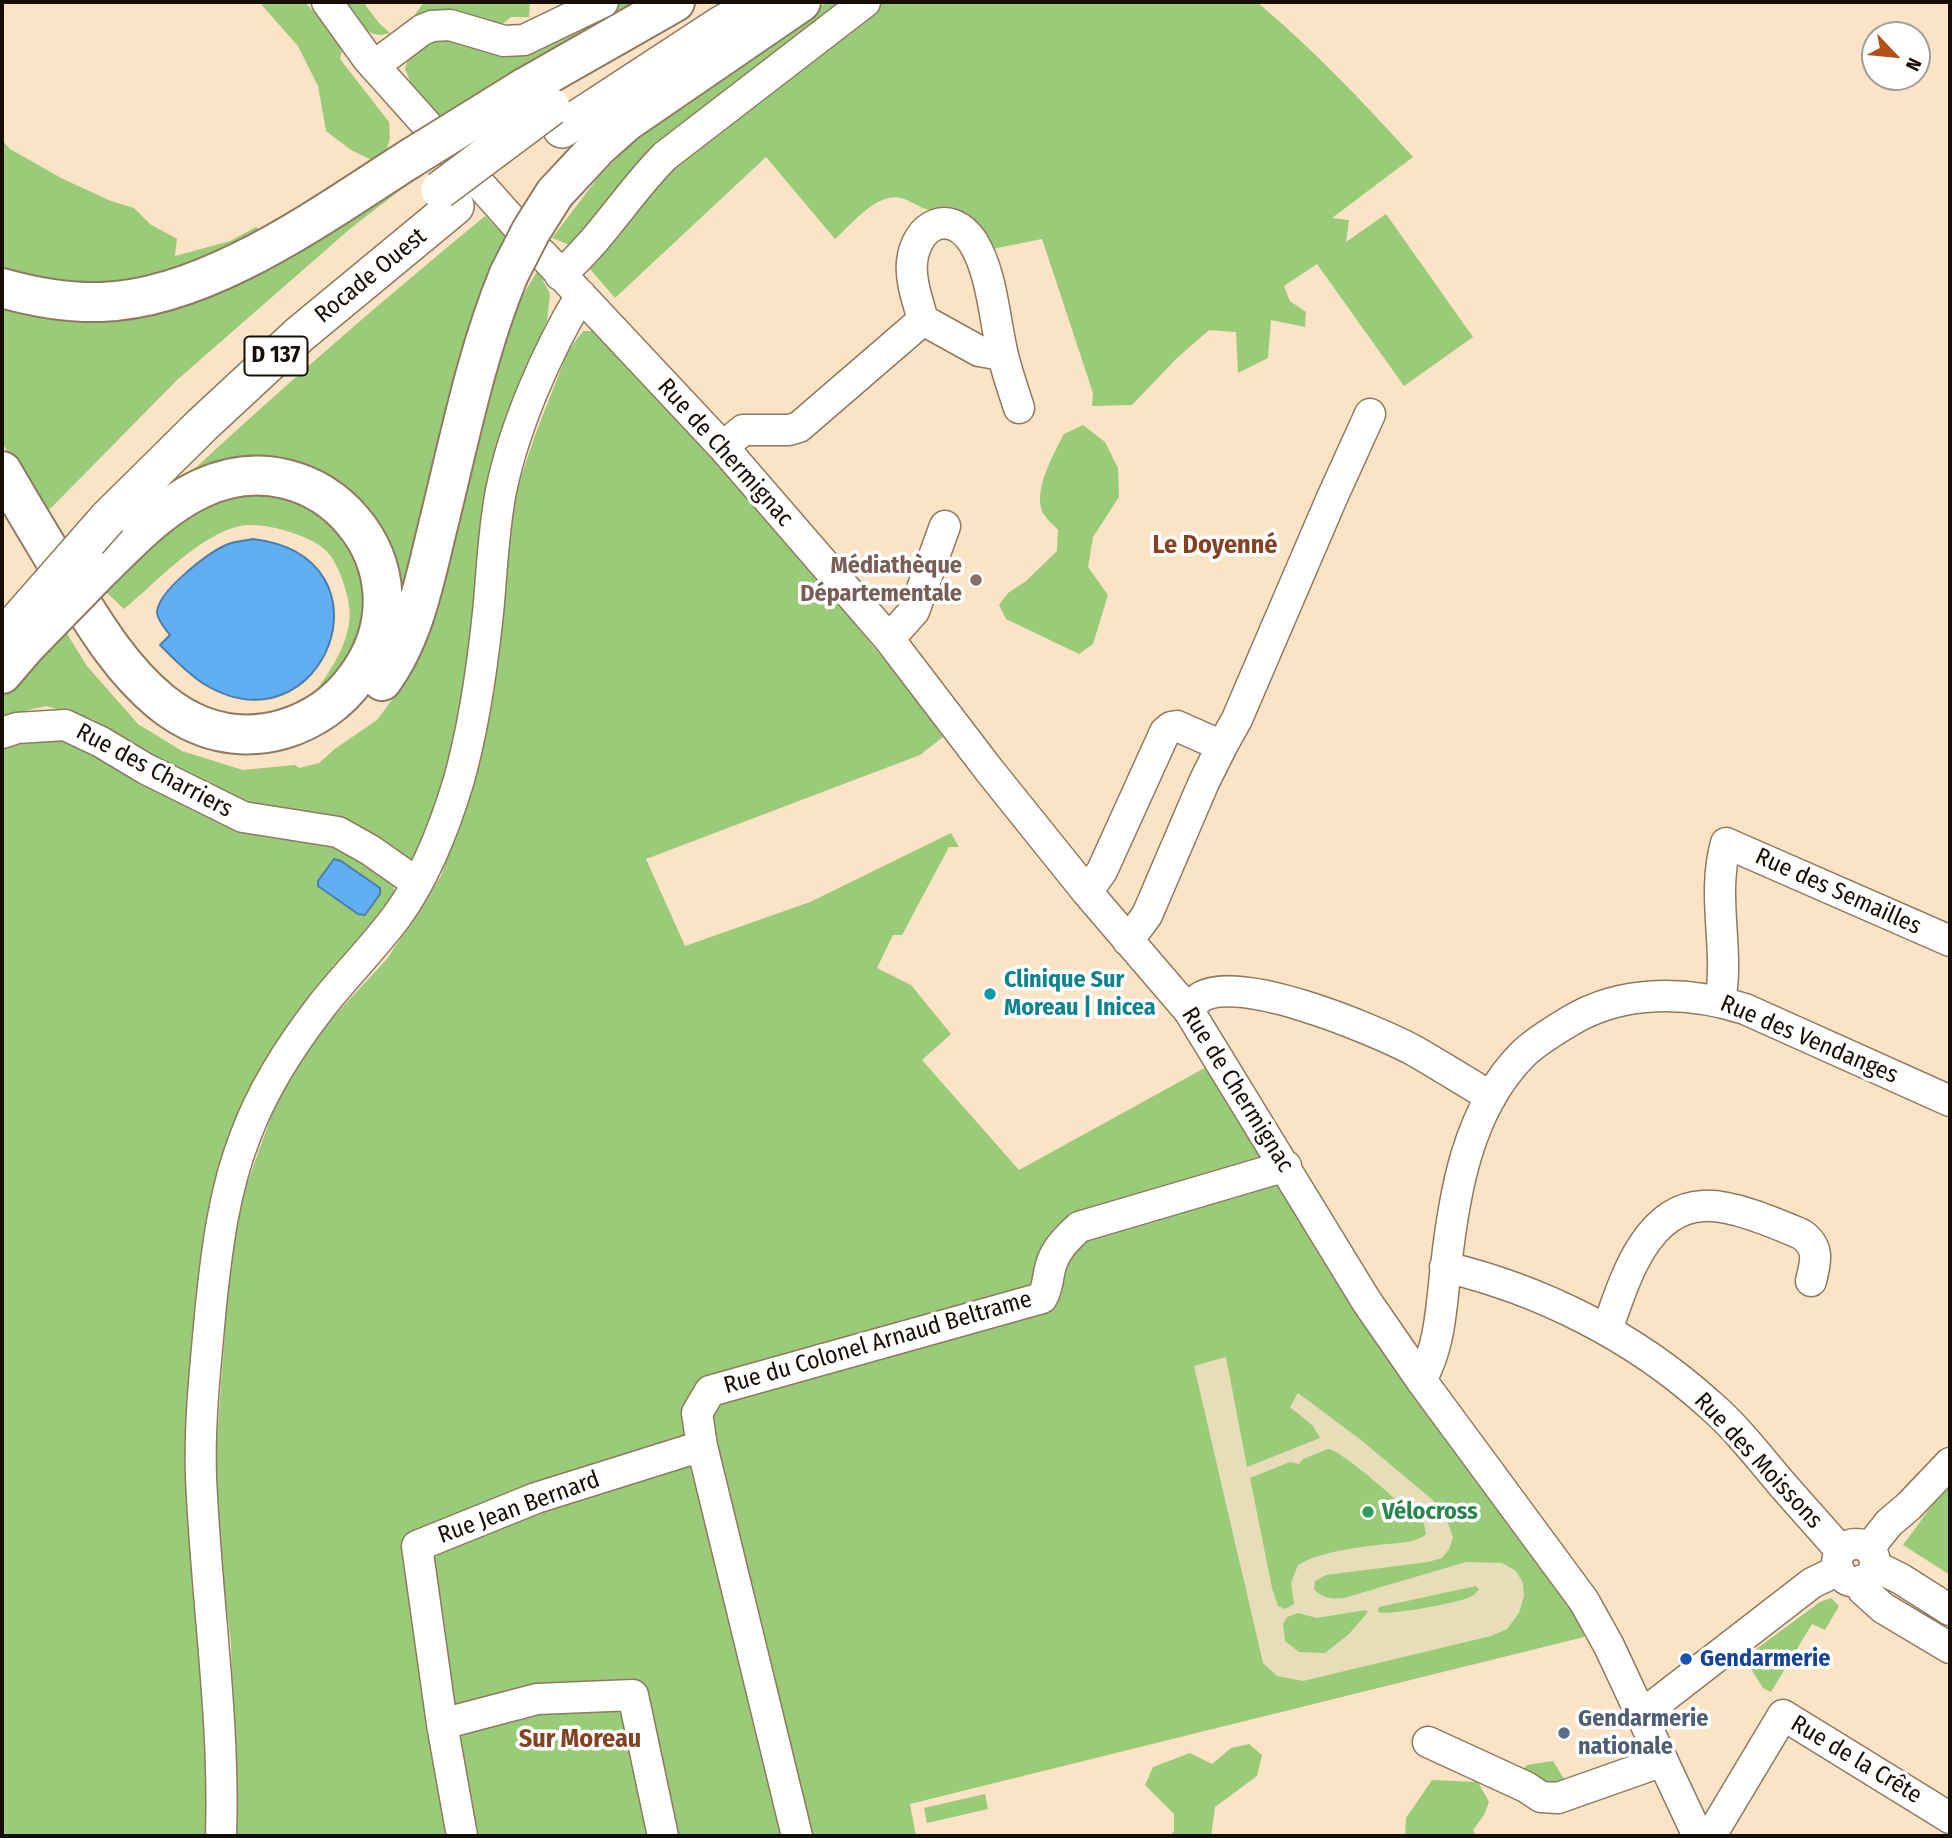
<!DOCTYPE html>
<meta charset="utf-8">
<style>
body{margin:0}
#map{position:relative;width:1952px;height:1838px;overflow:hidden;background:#fbe3c6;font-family:"Fira Sans Condensed",sans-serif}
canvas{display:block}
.frame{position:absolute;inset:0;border:4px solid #160e05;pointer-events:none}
.north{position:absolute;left:1861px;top:21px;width:70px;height:70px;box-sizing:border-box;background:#fff;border:2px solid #a29f9b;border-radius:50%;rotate:116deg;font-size:19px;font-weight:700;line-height:28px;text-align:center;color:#160e05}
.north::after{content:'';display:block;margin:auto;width:24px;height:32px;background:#b34f19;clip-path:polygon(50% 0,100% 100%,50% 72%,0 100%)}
</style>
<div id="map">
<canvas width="1952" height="1838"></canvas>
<div class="frame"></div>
<div class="north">N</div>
</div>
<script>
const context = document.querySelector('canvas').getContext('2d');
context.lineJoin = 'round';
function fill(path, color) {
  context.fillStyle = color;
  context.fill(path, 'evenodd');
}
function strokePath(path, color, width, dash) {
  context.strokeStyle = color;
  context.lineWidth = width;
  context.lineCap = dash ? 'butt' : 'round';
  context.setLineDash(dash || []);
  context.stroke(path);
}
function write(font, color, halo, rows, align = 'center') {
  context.font = font + ' "Fira Sans Condensed",sans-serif';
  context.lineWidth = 7;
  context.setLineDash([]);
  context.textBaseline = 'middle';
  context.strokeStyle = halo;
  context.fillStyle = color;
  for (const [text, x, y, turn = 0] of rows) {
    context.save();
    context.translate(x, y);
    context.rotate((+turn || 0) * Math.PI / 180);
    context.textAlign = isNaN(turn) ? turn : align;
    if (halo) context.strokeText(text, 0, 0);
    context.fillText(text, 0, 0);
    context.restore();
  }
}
fill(new Path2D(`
 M 259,2 L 305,2 L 343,45 L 340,59 L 389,122 L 390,138 L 382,165 L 351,150 L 326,131 L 318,86 L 298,46 Z
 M 345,2 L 363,2 L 379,23 L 390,33 C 365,41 357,20 345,2 Z
 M 424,2 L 530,2 L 529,17 L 511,17 L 499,27 L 405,28 Z
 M 622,2 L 658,2 L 445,126 L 416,95 L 405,69 L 410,51 L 435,34 L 540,46 Z
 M 828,2 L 851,2 L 575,247 L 552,238 L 597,179 L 637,137 L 793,24 Z
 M 882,2 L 1257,2 C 1313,49 1364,103 1413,157 L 1332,218 L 1349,220 L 1346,242 L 1386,214 L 1473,337 L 1404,386 L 1317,264 L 1284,286 L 1290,301 L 1306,312 L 1305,327 L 1271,320 L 1268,358 L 1238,373 L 1236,332 L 1209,330 L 1176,359 L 1132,405 L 1092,406 L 1093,393 L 1042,239 L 992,249 L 974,221 L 952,207 C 922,213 930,210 904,199 C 879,189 852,224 835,239 L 766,157 L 615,298 L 590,269 L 648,189 Z
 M 2,140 L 10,149 L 63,179 L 111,201 L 134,208 L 150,224 L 177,239 L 175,256 L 230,241 L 256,227 L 266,235 L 248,247 L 110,292 L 2,278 Z
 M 433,165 L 351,228 L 177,380 L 51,508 L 44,511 L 2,442 L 2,297 L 104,310 Z
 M 485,216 L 514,245 L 400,635 L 349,503 L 190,473 C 286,384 384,299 485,216 Z
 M 538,270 L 550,294 L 547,321 L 525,372 L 450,790 L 413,863 L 256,813 L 199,785 L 153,754 L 92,719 L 46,706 L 2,716 L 2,693 L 36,652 L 64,629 L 87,666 L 138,724 L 182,751 L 243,770 L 295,765 L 299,768 L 319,763 L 336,748 L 377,720 L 406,681 L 429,633 L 453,542 L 479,426 L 520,300 Z
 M 583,331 L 599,331 L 690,424 L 914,696 L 943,737 L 920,755 L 646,859 L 685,946 L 810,902 L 951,833 L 959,847 L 949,847 L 902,935 L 893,935 L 877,968 L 911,985 L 951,1034 L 922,1060 L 1019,1170 L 1210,1065 L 1583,1622 L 1584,1637 L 910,1804 L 916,1836 L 232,1836 L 234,1784 L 231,1644 L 213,1493 L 230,1262 L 245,1189 L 275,1106 L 311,1041 L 387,959 L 441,876 L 465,805 L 493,696 L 505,596 L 510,510 L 535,435 L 568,351 Z
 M 1083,425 L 1105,442 L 1118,468 L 1119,497 L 1093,537 L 1088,567 L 1108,595 L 1093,644 L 1079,654 L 1006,619 L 999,605 L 1008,593 L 1026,581 L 1057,551 L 1058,530 C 1053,524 1046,519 1043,513 C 1032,492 1054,453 1064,434 Z
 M 284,493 L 332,521 L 371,586 L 351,673 L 313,695 C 329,672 344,652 349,624 C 353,605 341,569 329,554 C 316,536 262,521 240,526 C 197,536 157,582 124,609 L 102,588 L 154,535 L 222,495 Z
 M 61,736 L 341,844 L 392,881 L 395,893 L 392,907 L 305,1016 L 211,1258 L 214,1836 L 2,1836 L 2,744 Z
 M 1950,1486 L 1950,1575 L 1903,1545 L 1933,1504 Z
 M 1831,1598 L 1839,1606 L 1825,1630 L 1812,1624 L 1771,1692 L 1763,1688 L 1744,1658 L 1820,1602 Z
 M 1249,1744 L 1262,1755 L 1257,1776 L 1215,1807 L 1211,1836 L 1170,1836 L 1174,1831 L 1174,1814 L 1145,1785 L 1153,1767 L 1190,1753 L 1212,1764 L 1231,1748 Z
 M 1553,1761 L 1569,1787 L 1558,1790 L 1522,1771 L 1527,1765 Z
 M 1432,1780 L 1478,1782 L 1489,1802 L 1484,1815 L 1473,1830 L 1476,1836 L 1405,1836 L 1406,1818 Z
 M 985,1794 L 988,1809 L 927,1823 L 924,1808 Z`), '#9acb78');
fill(new Path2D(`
 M 1226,1357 L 1247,1467 L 1320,1438 L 1313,1426 L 1290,1407 L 1298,1393 L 1361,1440 L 1434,1501 L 1446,1518 L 1453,1537 L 1449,1549 L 1442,1558 L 1428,1562 L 1326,1575 L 1315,1581 L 1314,1589 C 1323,1599 1331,1599 1344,1598 L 1466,1562 L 1502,1563 L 1516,1571 L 1523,1583 L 1524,1596 L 1519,1613 L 1507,1629 L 1491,1636 L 1303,1681 L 1277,1676 L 1263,1663 L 1194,1366 ZM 1328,1449 C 1345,1452 1399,1503 1416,1517 L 1424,1524 L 1426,1534 C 1415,1544 1393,1543 1378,1545 C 1353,1548 1320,1552 1298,1565 L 1291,1583 L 1294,1604 L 1285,1609 L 1278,1606 L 1272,1588 L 1250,1478 L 1290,1462 L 1299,1464 L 1303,1459 ZM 1476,1586 L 1479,1590 C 1475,1593 1474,1595 1470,1597 C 1458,1603 1387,1616 1378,1612 L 1379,1607 ZM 1365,1610 L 1368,1612 L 1349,1634 L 1325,1653 L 1299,1652 L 1285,1641 L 1283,1624 L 1287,1617 L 1298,1613 L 1317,1618 Z`), '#e7deb9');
const water = new Path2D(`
 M 253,539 C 401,557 323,756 204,684 C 188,674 174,659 160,645 L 170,635 C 165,628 157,620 157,612 C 158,591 208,553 226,545 C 234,541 244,541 253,539 Z
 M 334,859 L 341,861 L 380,888 L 380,894 L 365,915 L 358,914 L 318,886 L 318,881 Z`);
fill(water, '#62aef2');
strokePath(water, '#4b7eab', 2);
const minor = new Path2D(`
 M 327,2 L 368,59 L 519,228
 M 374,66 L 422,30 L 432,26 L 450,25 L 504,41 L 524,40 L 603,2
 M 542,254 L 723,447 L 889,639 L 989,770 L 1087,892 L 1189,1011 L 1367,1302 L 1421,1380 L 1584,1601 L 1609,1646 L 1698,1836
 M 560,275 C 601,240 627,194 665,156 L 865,2
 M 923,320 L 979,351 L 1002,355
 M 723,447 L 743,430 L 789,430 L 799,427 L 923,320 C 918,302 910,280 912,262 C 916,225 949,207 973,242 C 992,273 994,316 1002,351 C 1006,370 1013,389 1019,408
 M 889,639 L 914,611 L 945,526
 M 2,733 L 17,728 L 65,725 L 101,742 L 146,769 L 243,817 L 338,832 L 370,850 L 417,883
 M 1222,746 L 1237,719 L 1331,500 L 1370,414
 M 1087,892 L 1102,871 L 1165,732 L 1171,727 L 1177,726 L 1222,746 L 1204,782 L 1147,915 L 1128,941
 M 1720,1001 C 1730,949 1711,898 1726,843 L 1950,941
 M 1189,1011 C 1191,1008 1192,1005 1195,1002 C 1226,966 1377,1031 1413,1050 C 1439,1065 1465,1081 1491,1097
 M 1445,1267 C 1542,1290 1635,1337 1709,1404 C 1736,1427 1758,1456 1781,1483 C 1801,1506 1821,1528 1841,1551
 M 1607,1330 C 1623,1285 1644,1209 1703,1206 C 1731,1204 1775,1223 1801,1234 C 1820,1247 1816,1261 1811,1281
 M 1421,1380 C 1441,1345 1441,1306 1446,1267 C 1454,1193 1468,1110 1522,1055 C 1536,1041 1554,1031 1570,1021 C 1623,989 1688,991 1745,1009 L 1950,1101
 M1837 1563a19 19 0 1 1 38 0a19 19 0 1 1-38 0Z
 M 1869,1548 L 1889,1523 L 1909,1506 L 1950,1463
 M 1875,1566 L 1901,1579 L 1950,1610
 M 1863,1580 L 1863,1590 L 1883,1608 L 1950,1648
 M 1640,1716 L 1812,1583 L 1839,1570
 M 442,1724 L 537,1699 L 633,1695 L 663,1836
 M 1428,1742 L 1526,1787 L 1541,1797 L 1558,1798 L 1663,1761
 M 221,1836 C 225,1716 206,1597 201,1477 C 199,1420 206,1362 211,1305 C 217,1248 224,1191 245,1137 C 263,1088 291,1045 323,1004 C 347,974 374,947 397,916 C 426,876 444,829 458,783 C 474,728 482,670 488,613 C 492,573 493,532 501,491 C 514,427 547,351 581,295
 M 462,1836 L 442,1724 L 417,1546 L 536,1498 L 702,1446
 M 797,1836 L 702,1446 L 697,1413 L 710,1391 L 1042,1298 C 1049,1285 1047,1278 1051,1265 C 1056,1248 1068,1238 1079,1227 L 1286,1166
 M 1698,1836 L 1713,1832 L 1783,1715 L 1950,1818`);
const major = new Path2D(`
 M 562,129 L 721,25 L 761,2
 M 108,518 L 202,425 L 300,334 L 455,206`);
const highway = new Path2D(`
 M 524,88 L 675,2
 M 555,193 L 599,146 L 626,122 L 801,2
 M 2,288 C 34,297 68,303 101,302 C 208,299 323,214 411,158
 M 2,471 C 24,509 47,547 70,585 C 96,627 122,670 161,702 C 197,731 239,742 284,729 C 313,720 339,702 356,678 C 437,569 319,432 200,489 C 160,508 130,541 98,572
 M 2,674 L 26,646
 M 382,681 C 415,636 425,578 438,526 C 459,442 476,354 509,274`);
strokePath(minor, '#8f7a60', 33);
strokePath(major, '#8f7a60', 40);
strokePath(highway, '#8f7a60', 42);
strokePath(minor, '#fff', 30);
strokePath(major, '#fff', 37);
strokePath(highway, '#fff', 38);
const majorBridge = new Path2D(`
 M 440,190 L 551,107
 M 7,633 L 108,518`);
const highwayBridge = new Path2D(`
 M 411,158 L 524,88
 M 509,274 L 531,231 L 555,193
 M 26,646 L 98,572`);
strokePath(majorBridge, '#8f7a60', 40, []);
strokePath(highwayBridge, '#8f7a60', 42, []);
strokePath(majorBridge, '#fff', 37);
strokePath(highwayBridge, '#fff', 38);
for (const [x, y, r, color] of [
 [976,580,7,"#8d6e63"],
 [990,994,7,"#0f9aa8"],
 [1368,1512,7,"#2e9e5b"],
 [1686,1659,7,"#1a4fb4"],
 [1564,1733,7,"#5c6f8a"]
]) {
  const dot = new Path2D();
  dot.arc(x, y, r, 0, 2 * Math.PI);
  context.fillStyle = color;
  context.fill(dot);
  strokePath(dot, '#fff', 2.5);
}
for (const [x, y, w] of [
 [276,356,63]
]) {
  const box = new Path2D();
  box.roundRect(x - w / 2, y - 19.5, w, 39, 5);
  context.fillStyle = '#fff';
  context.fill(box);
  strokePath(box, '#160e05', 2);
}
write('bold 23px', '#160e05', null, [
 ["D 137",276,356]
]);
write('24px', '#160e05', '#fff', [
 ["Rocade Ouest",371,276,-39],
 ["Rue de Chermignac",725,453,48],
 ["Rue des Charriers",154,771,28],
 ["Rue des Semailles",1838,892,24],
 ["Rue des Vendanges",1809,1040,23],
 ["Rue de Chermignac",1237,1090,58],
 ["Rue du Colonel Arnaud Beltrame",878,1343,-16],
 ["Rue des Moissons",1758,1461,47],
 ["Rue Jean Bernard",519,1508,-20],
 ["Rue de la Crête",1856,1760,31]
]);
write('bold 24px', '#785e54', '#fff', [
 ["Médiathèque",962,566],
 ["Départementale",962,594]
], 'right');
write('bold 24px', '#0d838f', '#fff', [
 ["Clinique Sur",1004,980],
 ["Moreau | Inicea",1004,1008]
], 'left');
write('bold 24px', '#27864d', '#fff', [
 ["Vélocross",1382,1512]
], 'left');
write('bold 24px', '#164399', '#fff', [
 ["Gendarmerie",1700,1659]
], 'left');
write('bold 24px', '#4e5e75', '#fff', [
 ["Gendarmerie",1578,1719],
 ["nationale",1578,1747]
], 'left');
write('bold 26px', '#844223', '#fff', [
 ["Le Doyenné",1215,546],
 ["Sur Moreau",580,1740]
]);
</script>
